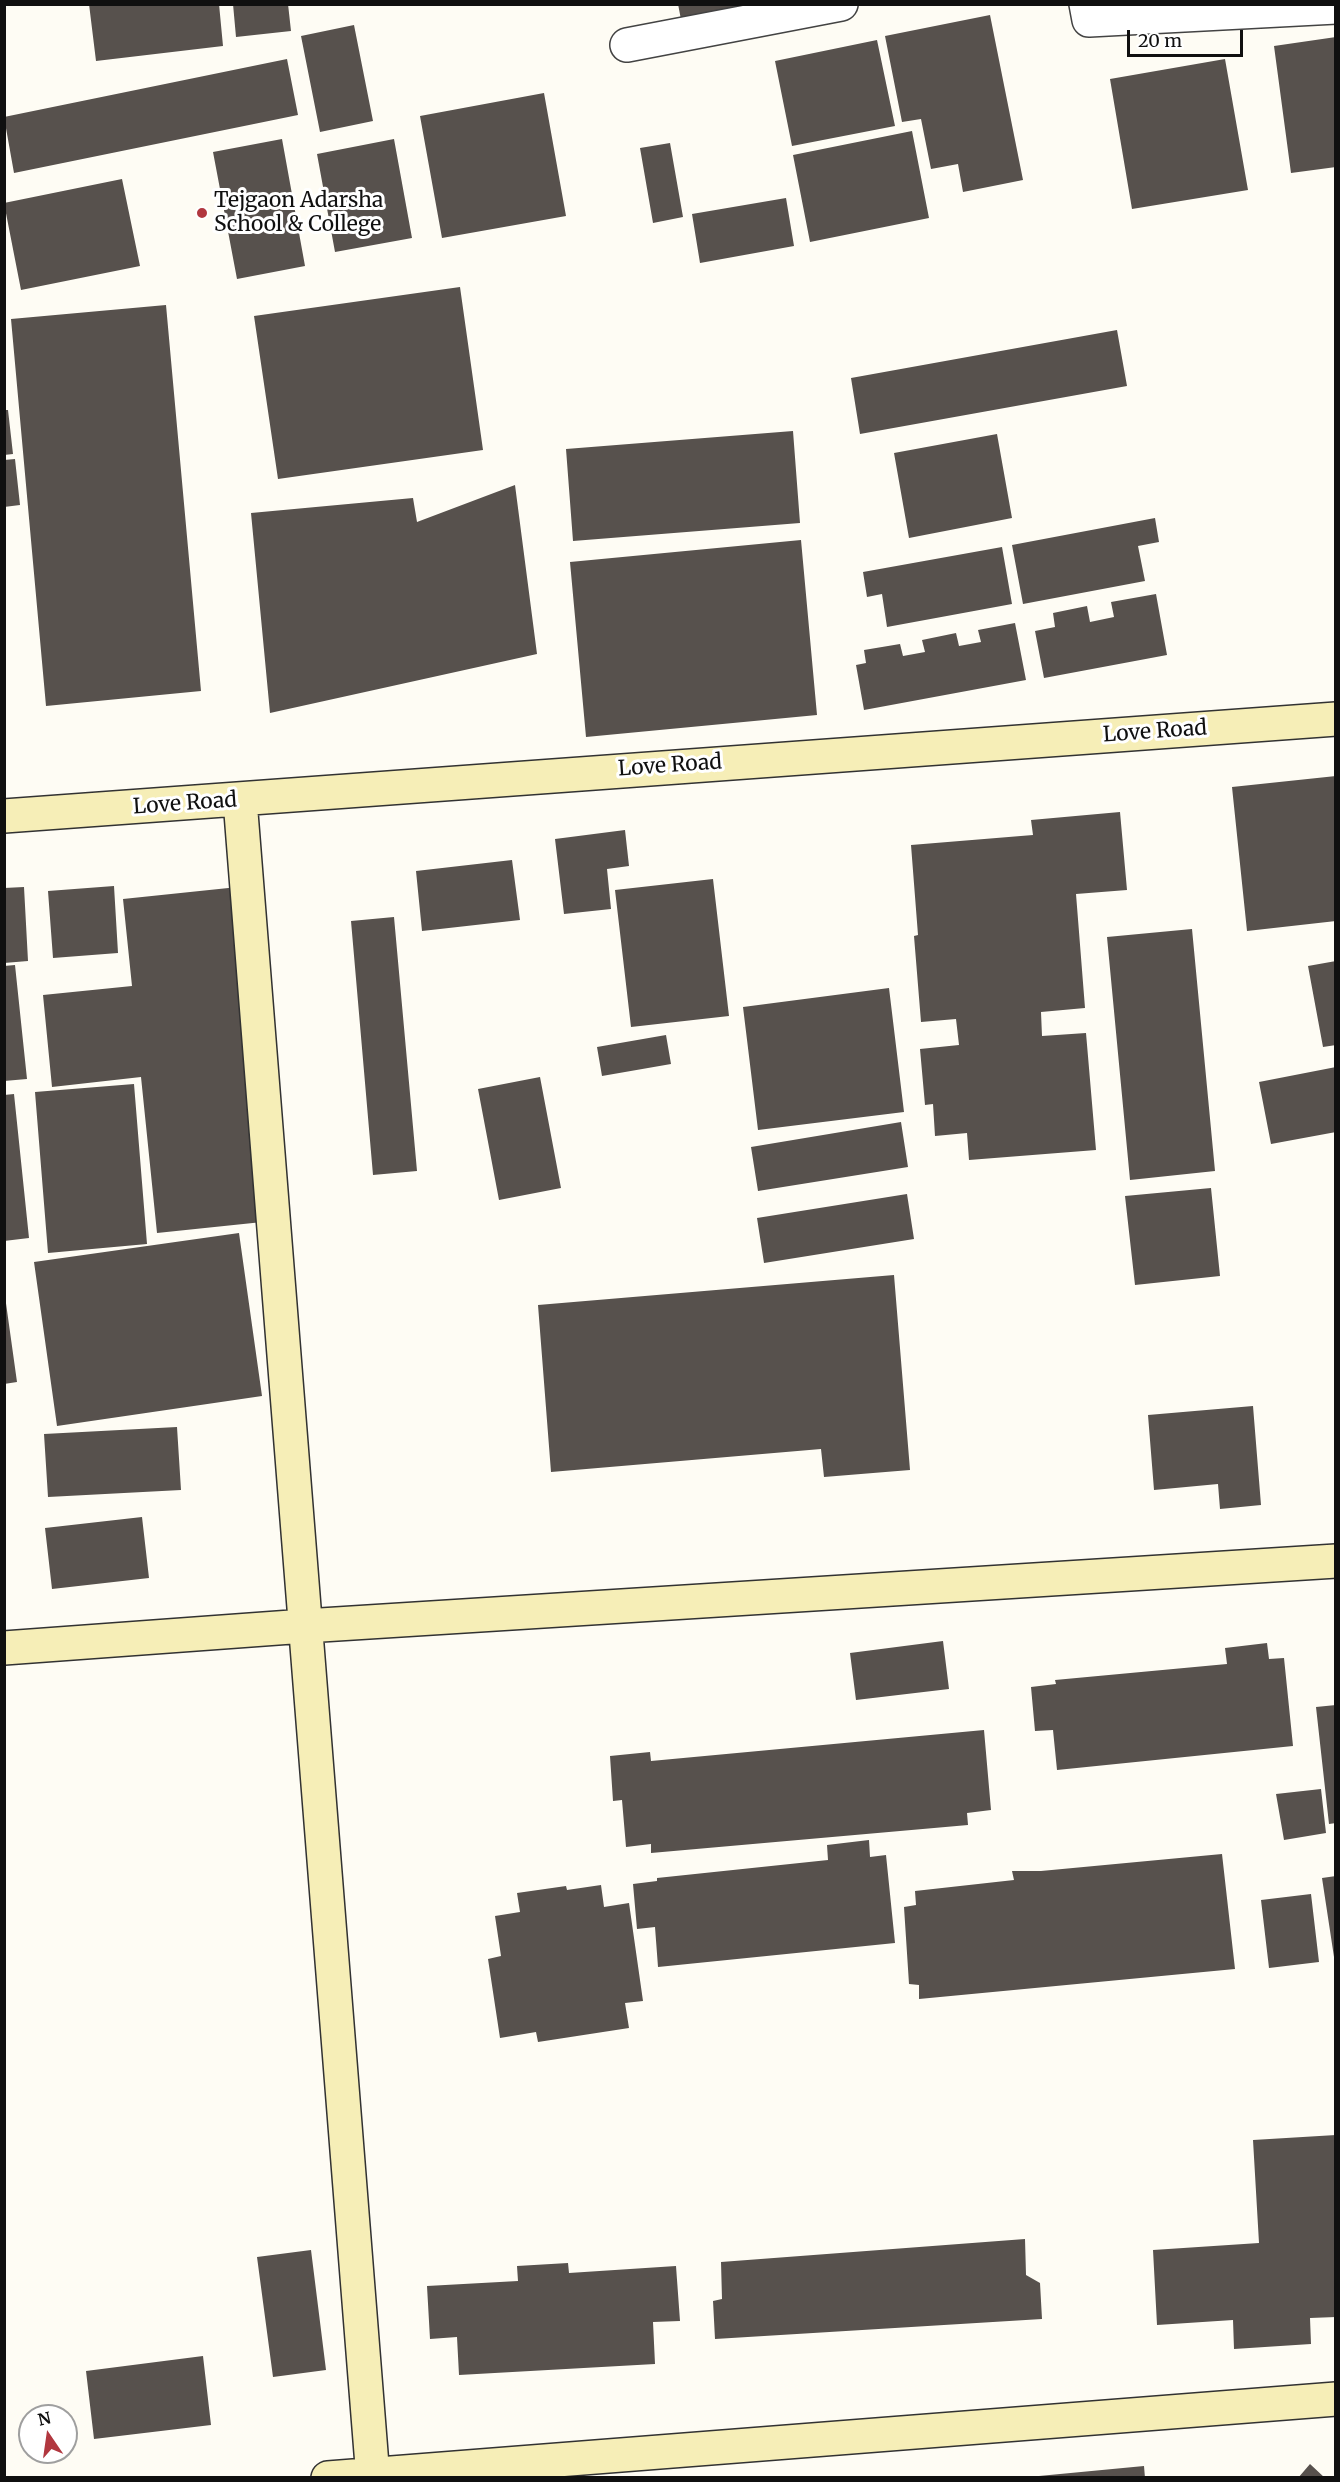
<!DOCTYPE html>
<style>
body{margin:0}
#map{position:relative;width:1340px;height:2482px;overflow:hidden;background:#fefcf4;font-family:Merriweather,serif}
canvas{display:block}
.frame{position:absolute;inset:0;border:6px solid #101010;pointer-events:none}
.north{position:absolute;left:18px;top:2404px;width:60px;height:60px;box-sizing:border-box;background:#fff;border:2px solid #9f9f9f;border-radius:50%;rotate:347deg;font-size:16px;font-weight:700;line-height:24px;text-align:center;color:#101010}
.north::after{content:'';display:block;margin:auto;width:21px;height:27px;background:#b1373f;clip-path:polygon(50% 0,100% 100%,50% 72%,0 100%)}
.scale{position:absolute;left:1127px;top:30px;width:116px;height:27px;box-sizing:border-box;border:3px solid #101010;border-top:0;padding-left:8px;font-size:18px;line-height:21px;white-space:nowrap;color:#101010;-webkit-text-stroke:4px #fff;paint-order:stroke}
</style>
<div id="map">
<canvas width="1340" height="2482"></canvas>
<div class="frame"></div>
<div class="north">N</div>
<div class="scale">20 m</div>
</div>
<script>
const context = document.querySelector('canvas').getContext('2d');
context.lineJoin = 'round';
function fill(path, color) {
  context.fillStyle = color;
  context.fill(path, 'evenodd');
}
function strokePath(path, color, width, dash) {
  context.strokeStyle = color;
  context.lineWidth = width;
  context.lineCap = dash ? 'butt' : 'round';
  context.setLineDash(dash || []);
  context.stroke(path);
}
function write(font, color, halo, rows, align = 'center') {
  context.font = font + ' Merriweather,serif';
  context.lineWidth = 6;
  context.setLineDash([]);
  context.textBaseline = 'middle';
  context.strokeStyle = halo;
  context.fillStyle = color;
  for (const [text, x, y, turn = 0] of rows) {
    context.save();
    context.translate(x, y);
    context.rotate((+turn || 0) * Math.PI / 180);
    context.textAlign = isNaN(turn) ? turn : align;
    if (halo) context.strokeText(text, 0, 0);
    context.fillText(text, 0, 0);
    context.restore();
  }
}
fill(new Path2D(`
 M 89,4 L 219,4 L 223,46 L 96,61 Z
 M 233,4 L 288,4 L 291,31 L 236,37 Z
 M 678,4 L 805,4 L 683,30 Z
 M 990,15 L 1023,180 L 963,192 L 958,164 L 931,169 L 921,119 L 902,122 L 885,36 Z
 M 354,25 L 373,121 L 320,132 L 301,36 Z
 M 1336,37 L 1336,167 L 1291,173 L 1274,46 Z
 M 877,40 L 895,126 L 792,146 L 775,61 Z
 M 287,59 L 298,115 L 14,173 L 4,117 Z
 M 1225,59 L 1248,190 L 1132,209 L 1110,79 Z
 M 544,93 L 566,216 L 442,238 L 420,116 Z
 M 912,131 L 929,218 L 810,242 L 793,155 Z
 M 282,139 L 305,266 L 237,279 L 213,152 Z
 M 394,139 L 412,238 L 335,252 L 317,154 Z
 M 670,143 L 683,217 L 653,223 L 640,148 Z
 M 122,179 L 140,266 L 21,290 L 4,203 Z
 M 786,198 L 794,246 L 700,263 L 692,214 Z
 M 460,287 L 483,450 L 278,479 L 254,316 Z
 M 166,305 L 201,691 L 46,706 L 11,319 Z
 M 1117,330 L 1127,386 L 860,434 L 851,378 Z
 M 4,410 L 8,410 L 13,454 L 4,455 Z
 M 793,431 L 800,523 L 573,541 L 566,449 Z
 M 997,434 L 1012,518 L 909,538 L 894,453 Z
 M 15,459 L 20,505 L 4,507 L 4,460 Z
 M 515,485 L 537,654 L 270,713 L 251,513 L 413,498 L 417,522 Z
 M 1155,518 L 1159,542 L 1138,546 L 1145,581 L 1023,604 L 1012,545 Z
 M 801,540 L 817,715 L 586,737 L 570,562 Z
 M 1002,547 L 1012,604 L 887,627 L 882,594 L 867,597 L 863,572 Z
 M 1156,594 L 1167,655 L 1044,678 L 1035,631 L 1055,627 L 1053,613 L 1087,606 L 1090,622 L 1114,617 L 1111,602 Z
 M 1015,623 L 1026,680 L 864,710 L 856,665 L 866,663 L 864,650 L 900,644 L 903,656 L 925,652 L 922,640 L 956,633 L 959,646 L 981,642 L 978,630 Z
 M 1336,776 L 1336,921 L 1247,931 L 1232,787 Z
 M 1120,812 L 1127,890 L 1076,894 L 1085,1008 L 1041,1012 L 1042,1036 L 1086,1033 L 1096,1150 L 969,1160 L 967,1133 L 935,1136 L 933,1104 L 925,1105 L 920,1049 L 959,1045 L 956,1019 L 921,1022 L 914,936 L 918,935 L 911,845 L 1033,835 L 1031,820 Z
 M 625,830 L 629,866 L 607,869 L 611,909 L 564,914 L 555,839 Z
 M 512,860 L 520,920 L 422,931 L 416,871 Z
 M 713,879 L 729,1016 L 631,1027 L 615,890 Z
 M 114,886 L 118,953 L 53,958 L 48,891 Z
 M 24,887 L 28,961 L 4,963 L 4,888 Z
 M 238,887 L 272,1221 L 157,1233 L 141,1077 L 52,1087 L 43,995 L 132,986 L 123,899 Z
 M 394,917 L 417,1171 L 373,1175 L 351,921 Z
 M 1192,929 L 1215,1171 L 1130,1180 L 1107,937 Z
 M 1336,961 L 1336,1045 L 1323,1047 L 1308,966 Z
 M 15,965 L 27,1079 L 4,1081 L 4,966 Z
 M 889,988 L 904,1112 L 758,1130 L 743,1007 Z
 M 666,1035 L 671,1064 L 602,1076 L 597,1047 Z
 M 1336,1067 L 1336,1132 L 1271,1144 L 1259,1082 Z
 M 540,1077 L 561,1188 L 499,1200 L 478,1089 Z
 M 134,1084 L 147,1244 L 48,1253 L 35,1092 Z
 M 14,1094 L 29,1238 L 4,1241 L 4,1095 Z
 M 901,1122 L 908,1167 L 758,1191 L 751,1147 Z
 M 1211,1188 L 1220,1276 L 1135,1285 L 1125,1196 Z
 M 907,1194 L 914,1239 L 764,1263 L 757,1218 Z
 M 239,1233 L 262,1396 L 57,1426 L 34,1262 Z
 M 894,1275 L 910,1470 L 824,1477 L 821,1449 L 551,1472 L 538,1305 Z
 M 4,1289 L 17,1382 L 4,1384 Z
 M 1253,1406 L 1261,1505 L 1220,1509 L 1218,1484 L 1154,1490 L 1148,1415 Z
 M 177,1427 L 181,1490 L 48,1497 L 44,1434 Z
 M 142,1517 L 149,1578 L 52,1589 L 45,1528 Z
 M 943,1641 L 949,1689 L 856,1700 L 850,1653 Z
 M 1267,1643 L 1269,1659 L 1284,1658 L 1293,1746 L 1057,1770 L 1053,1730 L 1035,1731 L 1031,1687 L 1056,1684 L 1055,1680 L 1227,1664 L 1225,1648 Z
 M 1336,1705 L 1336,1823 L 1329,1824 L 1316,1707 Z
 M 984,1730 L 991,1810 L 967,1813 L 968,1825 L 651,1853 L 651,1844 L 626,1847 L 622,1800 L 613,1801 L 610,1756 L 650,1752 L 651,1761 Z
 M 1321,1789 L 1326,1833 L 1284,1840 L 1276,1794 Z
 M 869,1840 L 870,1857 L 886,1855 L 895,1943 L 658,1967 L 655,1927 L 637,1929 L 633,1884 L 657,1881 L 657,1878 L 828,1860 L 827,1845 Z
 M 1222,1854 L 1235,1969 L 919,1999 L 919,1985 L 909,1984 L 904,1907 L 916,1905 L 915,1891 L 1014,1880 L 1012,1871 L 1041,1871 Z
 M 1336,1876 L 1336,1957 L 1334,1957 L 1322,1878 Z
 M 601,1885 L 604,1907 L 629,1903 L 643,2001 L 625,2003 L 629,2028 L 538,2042 L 536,2032 L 500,2038 L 488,1959 L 501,1956 L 495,1916 L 520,1912 L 517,1893 L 566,1886 L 567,1890 Z
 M 1311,1894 L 1319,1962 L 1269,1968 L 1261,1900 Z
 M 1336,2135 L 1336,2317 L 1310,2318 L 1311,2344 L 1234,2349 L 1233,2320 L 1157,2325 L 1153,2250 L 1259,2243 L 1253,2140 Z
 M 1025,2239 L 1026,2275 L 1040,2283 L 1042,2319 L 715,2339 L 713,2301 L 722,2299 L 721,2262 Z
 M 311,2250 L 326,2370 L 273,2377 L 257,2257 Z
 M 568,2263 L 569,2273 L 676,2266 L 680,2321 L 653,2322 L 655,2364 L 459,2375 L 457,2337 L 430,2339 L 427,2286 L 518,2281 L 517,2266 Z
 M 203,2356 L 211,2425 L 94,2439 L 86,2371 Z
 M 1310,2464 L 1325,2478 L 1298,2478 Z
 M 1144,2466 L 1145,2478 L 1039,2478 L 1039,2476 Z`), '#57514d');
const street = new Path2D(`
 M 1086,4 L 1089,20 L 1336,7
 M 627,45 L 841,4`);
const secondary = new Path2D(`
 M 240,800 L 373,2478
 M 4,816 L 1336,719
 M 4,1648 L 305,1626 L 1336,1561
 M 328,2478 L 1336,2399`);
strokePath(street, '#434343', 36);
strokePath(secondary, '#323232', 36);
strokePath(street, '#fff', 33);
strokePath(secondary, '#f6eeb7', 33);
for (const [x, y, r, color] of [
 [202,213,6,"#b1373f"]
]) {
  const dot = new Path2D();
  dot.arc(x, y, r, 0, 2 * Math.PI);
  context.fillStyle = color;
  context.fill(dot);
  strokePath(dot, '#fff', 2);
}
write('21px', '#101010', '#fff', [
 ["Tejgaon Adarsha",214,201],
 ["School & College",214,225]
], 'left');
write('21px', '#101010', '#fff', [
 ["Love Road",1155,732,-4],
 ["Love Road",670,766,-4],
 ["Love Road",185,804,-4]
]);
</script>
